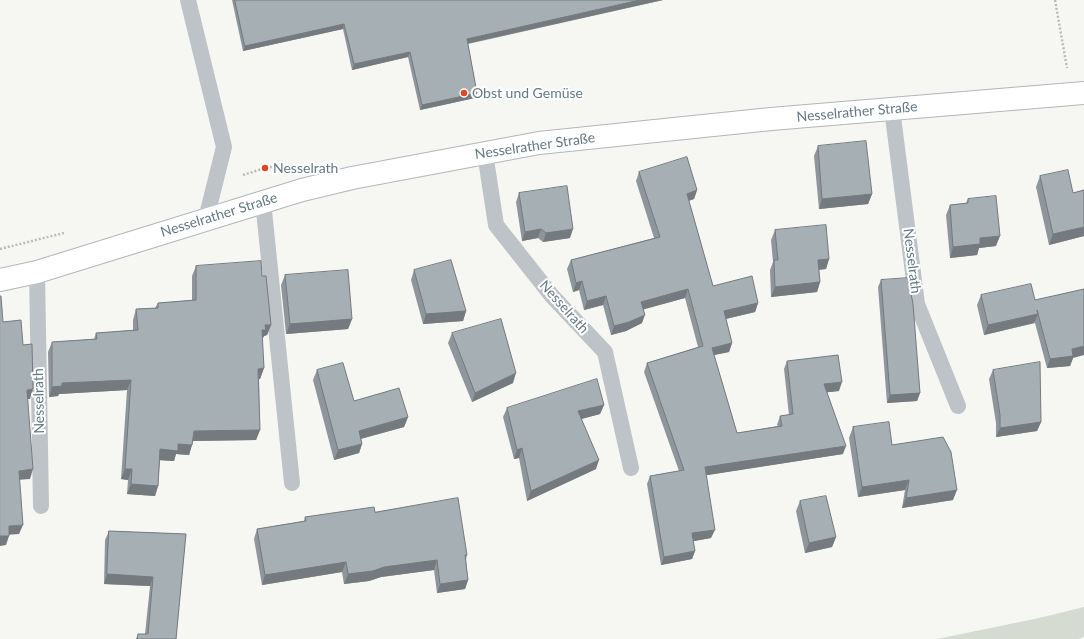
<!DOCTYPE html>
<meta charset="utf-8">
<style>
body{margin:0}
canvas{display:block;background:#f6f6f3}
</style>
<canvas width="1084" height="639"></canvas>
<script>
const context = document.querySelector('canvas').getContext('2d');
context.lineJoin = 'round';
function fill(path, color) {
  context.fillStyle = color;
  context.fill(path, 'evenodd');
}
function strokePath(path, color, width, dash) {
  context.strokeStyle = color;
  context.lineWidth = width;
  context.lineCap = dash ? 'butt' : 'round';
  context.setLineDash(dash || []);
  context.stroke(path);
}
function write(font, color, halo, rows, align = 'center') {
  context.font = font + ' Lato,sans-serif';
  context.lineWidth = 4;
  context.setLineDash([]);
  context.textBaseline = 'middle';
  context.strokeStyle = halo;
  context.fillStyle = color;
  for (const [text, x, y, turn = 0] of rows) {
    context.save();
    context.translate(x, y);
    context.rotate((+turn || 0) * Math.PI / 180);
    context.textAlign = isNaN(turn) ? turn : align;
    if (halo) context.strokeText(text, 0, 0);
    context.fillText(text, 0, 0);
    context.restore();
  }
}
fill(new Path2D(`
 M 1084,607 L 1084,637 L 1079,639 L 937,639 L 1039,618 Z`), '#d6dbd2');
const secondary = new Path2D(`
 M 0,280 L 37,272 L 302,190 L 352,178 L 539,143 L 771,119 L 1084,93`);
strokePath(secondary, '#b1b7bb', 24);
strokePath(new Path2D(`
 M 1055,0 L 1067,68
 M 243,175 L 265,168 L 284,165
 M 0,249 L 64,233`), '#b8bcbe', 2.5, [2, 2]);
strokePath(new Path2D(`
 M 188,0 L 224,147 L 206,219
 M 892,109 L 917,304 L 958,406
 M 485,153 L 496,225 L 552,296 L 605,352 L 631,468
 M 263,201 L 292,483
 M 37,272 L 41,506`), '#bec3c7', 16);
strokePath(secondary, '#fff', 22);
fill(new Path2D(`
 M 232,0 L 663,0 L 468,44 L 477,93 L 475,98 L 420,110 L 408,57 L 352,70 L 343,29 L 243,51 Z
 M 818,146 L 872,194 L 868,204 L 819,209 L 814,156 Z
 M 639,172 L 697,190 L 694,199 L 689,201 L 713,286 L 758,303 L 755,312 L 726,319 L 732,343 L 729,352 L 714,355 L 737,433 L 778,426 L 777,425 L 780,416 L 789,415 L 784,369 L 787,361 L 839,391 L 827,392 L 843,454 L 706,475 L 711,538 L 693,541 L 695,551 L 692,559 L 661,565 L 647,484 L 650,476 L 679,471 L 644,372 L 647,363 L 698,347 L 685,298 L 643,309 L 642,323 L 626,331 L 611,335 L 603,305 L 584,310 L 579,290 L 573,292 L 567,269 L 571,260 L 654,238 L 636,181 Z
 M 1040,176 L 1073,193 L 1084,190 L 1084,236 L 1049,245 L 1036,187 Z
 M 519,193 L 570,238 L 543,242 L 538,238 L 522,241 L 516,202 Z
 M 968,199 L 996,246 L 979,248 L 977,255 L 950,258 L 946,215 L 950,205 L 966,203 Z
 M 775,230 L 829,259 L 826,269 L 819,270 L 820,282 L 817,292 L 771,297 L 770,270 L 773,262 L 771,240 Z
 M 196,266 L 262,276 L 271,325 L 267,335 L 264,336 L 262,339 L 264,368 L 260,379 L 259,379 L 260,430 L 256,440 L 193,441 L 189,455 L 176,454 L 174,461 L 160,460 L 158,486 L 155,496 L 127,494 L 128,480 L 121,479 L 127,390 L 59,394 L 58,396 L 49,397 L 48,352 L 52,342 L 94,339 L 96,333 L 133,330 L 133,320 L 136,309 L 155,308 L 158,303 L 192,300 L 192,276 Z
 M 414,270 L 466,311 L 463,321 L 423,324 L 411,280 Z
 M 285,275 L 352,319 L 348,329 L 286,334 L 281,285 Z
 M 881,280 L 920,393 L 917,401 L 887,403 L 878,287 Z
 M 981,295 L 1035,300 L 1073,358 L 1070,366 L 1047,368 L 1035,323 L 984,335 L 977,305 Z
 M 452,333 L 513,383 L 472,402 L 448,343 Z
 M 317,370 L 354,401 L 408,417 L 404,427 L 361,439 L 362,444 L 359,453 L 334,460 L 313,380 Z
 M 993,370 L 1041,422 L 1037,431 L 996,437 L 996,423 L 989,379 Z
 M 604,405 L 600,414 L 581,419 L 596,469 L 527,501 L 519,458 L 514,459 L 503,417 L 507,408 Z
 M 853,427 L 892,445 L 953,500 L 902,508 L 905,490 L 858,497 L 849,438 Z
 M 800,501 L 836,537 L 832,547 L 805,553 L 796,511 Z
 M 375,512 L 467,555 L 466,560 L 468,580 L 465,589 L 437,593 L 434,570 L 381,577 L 369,581 L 344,584 L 342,572 L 262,585 L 254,539 L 257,529 L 304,521 L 305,517 Z
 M 109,531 L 186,534 L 176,639 L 136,639 L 138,634 L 145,634 L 150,586 L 104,584 L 105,540 Z`), '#8f969b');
fill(new Path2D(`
 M 640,0 L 663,0 L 465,44 L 467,39 Z
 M 344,24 L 343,29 L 243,51 L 245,46 Z
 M 410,52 L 408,57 L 352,70 L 354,64 Z
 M 477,93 L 475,98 L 420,110 L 422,105 Z
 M 697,190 L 694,199 L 683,202 L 687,194 Z
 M 872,194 L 868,204 L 819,209 L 822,199 Z
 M 1084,227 L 1084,236 L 1049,245 L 1053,234 Z
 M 541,229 L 538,238 L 522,241 L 525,232 Z
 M 573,229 L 570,238 L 543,242 L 546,233 Z
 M 1000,236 L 996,246 L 979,248 L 977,255 L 950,258 L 953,247 L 980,238 Z
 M 829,259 L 826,269 L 814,270 L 818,260 Z
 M 582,281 L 579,290 L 573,292 L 576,283 Z
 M 820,282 L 817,292 L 771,297 L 775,287 Z
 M 688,289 L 685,298 L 638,311 L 641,302 Z
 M 606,296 L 603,305 L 584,310 L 587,301 Z
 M 758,303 L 755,312 L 721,320 L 724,311 Z
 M 466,311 L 463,321 L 423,324 L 426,314 Z
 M 1038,314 L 1034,323 L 984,335 L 988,325 Z
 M 645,315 L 642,323 L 626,331 L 611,335 L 614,326 Z
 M 352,319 L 348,329 L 286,334 L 290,324 Z
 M 265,325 L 271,325 L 267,335 L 264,336 L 262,340 L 262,330 Z
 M 732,343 L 729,352 L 709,356 L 712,348 Z
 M 1084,346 L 1084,355 L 1073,358 L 1070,366 L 1047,368 L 1050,359 L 1072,349 Z
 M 264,368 L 260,379 L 255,379 L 258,369 Z
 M 516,373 L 513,383 L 472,402 L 475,393 Z
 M 131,380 L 127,390 L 59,394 L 58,396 L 49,397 L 52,387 L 62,383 Z
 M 842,382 L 839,391 L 821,393 L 824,384 Z
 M 33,389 L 30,399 L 23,399 L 27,390 Z
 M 920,393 L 917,401 L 887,403 L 890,395 Z
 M 604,405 L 600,414 L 574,421 L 578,411 Z
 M 408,417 L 404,427 L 356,440 L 359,431 Z
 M 1041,422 L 1037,431 L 996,437 L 1000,428 Z
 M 260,430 L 256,440 L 190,441 L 194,431 Z
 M 178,444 L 192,445 L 189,455 L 176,454 L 174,461 L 156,460 L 160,449 Z
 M 362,444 L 359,453 L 334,460 L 338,450 Z
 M 846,446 L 843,454 L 702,476 L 705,467 Z
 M 522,448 L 519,458 L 514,459 L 517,450 Z
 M 599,460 L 596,469 L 527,501 L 531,491 Z
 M 33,469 L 30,479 L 16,480 L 19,471 Z
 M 125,469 L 132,469 L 128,480 L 121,479 Z
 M 909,480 L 905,490 L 858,497 L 862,487 Z
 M 131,484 L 158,486 L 155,496 L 127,494 Z
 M 957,490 L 953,500 L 902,508 L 906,498 Z
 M 23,525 L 19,534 L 5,535 L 9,526 Z
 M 715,530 L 711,538 L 689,542 L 692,533 Z
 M 0,536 L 9,536 L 6,545 L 0,546 Z
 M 836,537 L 832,547 L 805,553 L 809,543 Z
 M 695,551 L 692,559 L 661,565 L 664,557 Z
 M 437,560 L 434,570 L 381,577 L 369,581 L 344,584 L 348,574 L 384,567 Z
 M 346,562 L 342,572 L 262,585 L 265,575 Z
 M 107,574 L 153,577 L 150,586 L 104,584 Z
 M 468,580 L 465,589 L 437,593 L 440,584 Z`), '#747a7e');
const building = new Path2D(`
 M 235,0 L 640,0 L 467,39 L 477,93 L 422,105 L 410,52 L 354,64 L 344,24 L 245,46 Z
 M 866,141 L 872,194 L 822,199 L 818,146 Z
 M 687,157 L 697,190 L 687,194 L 713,286 L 752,276 L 758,303 L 724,311 L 732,343 L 712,348 L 737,433 L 782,426 L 780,416 L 793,414 L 787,361 L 838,355 L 842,382 L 824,384 L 846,446 L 705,467 L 715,530 L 692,533 L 695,551 L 664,557 L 650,476 L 684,470 L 647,363 L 703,346 L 688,289 L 641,302 L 645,315 L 629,322 L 614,326 L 606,296 L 587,301 L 582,281 L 576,283 L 571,260 L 660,237 L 639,172 Z
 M 1068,170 L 1073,193 L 1084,190 L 1084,227 L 1053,234 L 1040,176 Z
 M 567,186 L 573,229 L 546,233 L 541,229 L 525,232 L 519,193 Z
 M 996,196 L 1000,236 L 980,238 L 980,244 L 953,247 L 950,205 L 968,203 L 968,199 Z
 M 826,225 L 829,259 L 818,260 L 820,282 L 775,287 L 774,260 L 778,260 L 775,230 Z
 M 451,260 L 466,311 L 426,314 L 414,270 Z
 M 261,261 L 262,276 L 266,276 L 271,325 L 265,325 L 266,330 L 262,330 L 264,368 L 258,369 L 260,430 L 194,431 L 192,445 L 178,444 L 178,451 L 160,449 L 158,486 L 131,484 L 132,469 L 125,469 L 131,380 L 62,383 L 62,386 L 52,387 L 52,342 L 97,339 L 96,333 L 138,330 L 136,309 L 158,308 L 158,303 L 196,300 L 196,266 Z
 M 348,270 L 352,319 L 290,324 L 285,275 Z
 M 908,278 L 913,304 L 920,393 L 890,395 L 881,280 Z
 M 1031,284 L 1035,300 L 1084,289 L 1084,346 L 1072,349 L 1073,356 L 1050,359 L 1037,310 L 1038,314 L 988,325 L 981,295 Z
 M 0,296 L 1,296 L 3,322 L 21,320 L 23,345 L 32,344 L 33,389 L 27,390 L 33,469 L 19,471 L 23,525 L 9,526 L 9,536 L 0,536 Z
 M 501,319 L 516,373 L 475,393 L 452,333 Z
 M 1040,362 L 1041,422 L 1000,428 L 1000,415 L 993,370 Z
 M 343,363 L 354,401 L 399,388 L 408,417 L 359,431 L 362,444 L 338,450 L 317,370 Z
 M 597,379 L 604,405 L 578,411 L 599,460 L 531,491 L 522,448 L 517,450 L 507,408 Z
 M 889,422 L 892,445 L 943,437 L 951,452 L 957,490 L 906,498 L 909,480 L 862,487 L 853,427 Z
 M 826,496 L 836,537 L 809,543 L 800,501 Z
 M 458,498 L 467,555 L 465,555 L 468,580 L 440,584 L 437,560 L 384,567 L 373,571 L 348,574 L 346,562 L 265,575 L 257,529 L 306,521 L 305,517 L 374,507 L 375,512 Z
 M 109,531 L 186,534 L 176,639 L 137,639 L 138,634 L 148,634 L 153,577 L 107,574 Z`);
fill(building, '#a6afb4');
strokePath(building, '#747a7e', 1);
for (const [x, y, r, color] of [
 [464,93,4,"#e74422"],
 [265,168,4,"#e74422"]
]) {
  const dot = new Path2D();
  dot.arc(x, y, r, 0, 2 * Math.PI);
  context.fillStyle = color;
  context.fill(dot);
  strokePath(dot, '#fff', 1.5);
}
write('14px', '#647884', '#fff', [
 ["Obst und Gemüse",472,93],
 ["Nesselrath",273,168]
], 'left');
write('14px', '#647884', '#fff', [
 ["Nesselrather Straße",857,112,-5],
 ["Nesselrather Straße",535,146,-8],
 ["Nesselrather Straße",219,215,-17],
 ["Nesselrath",912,261,83],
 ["Nesselrath",564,307,48],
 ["Nesselrath",39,401,-91]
]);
</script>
